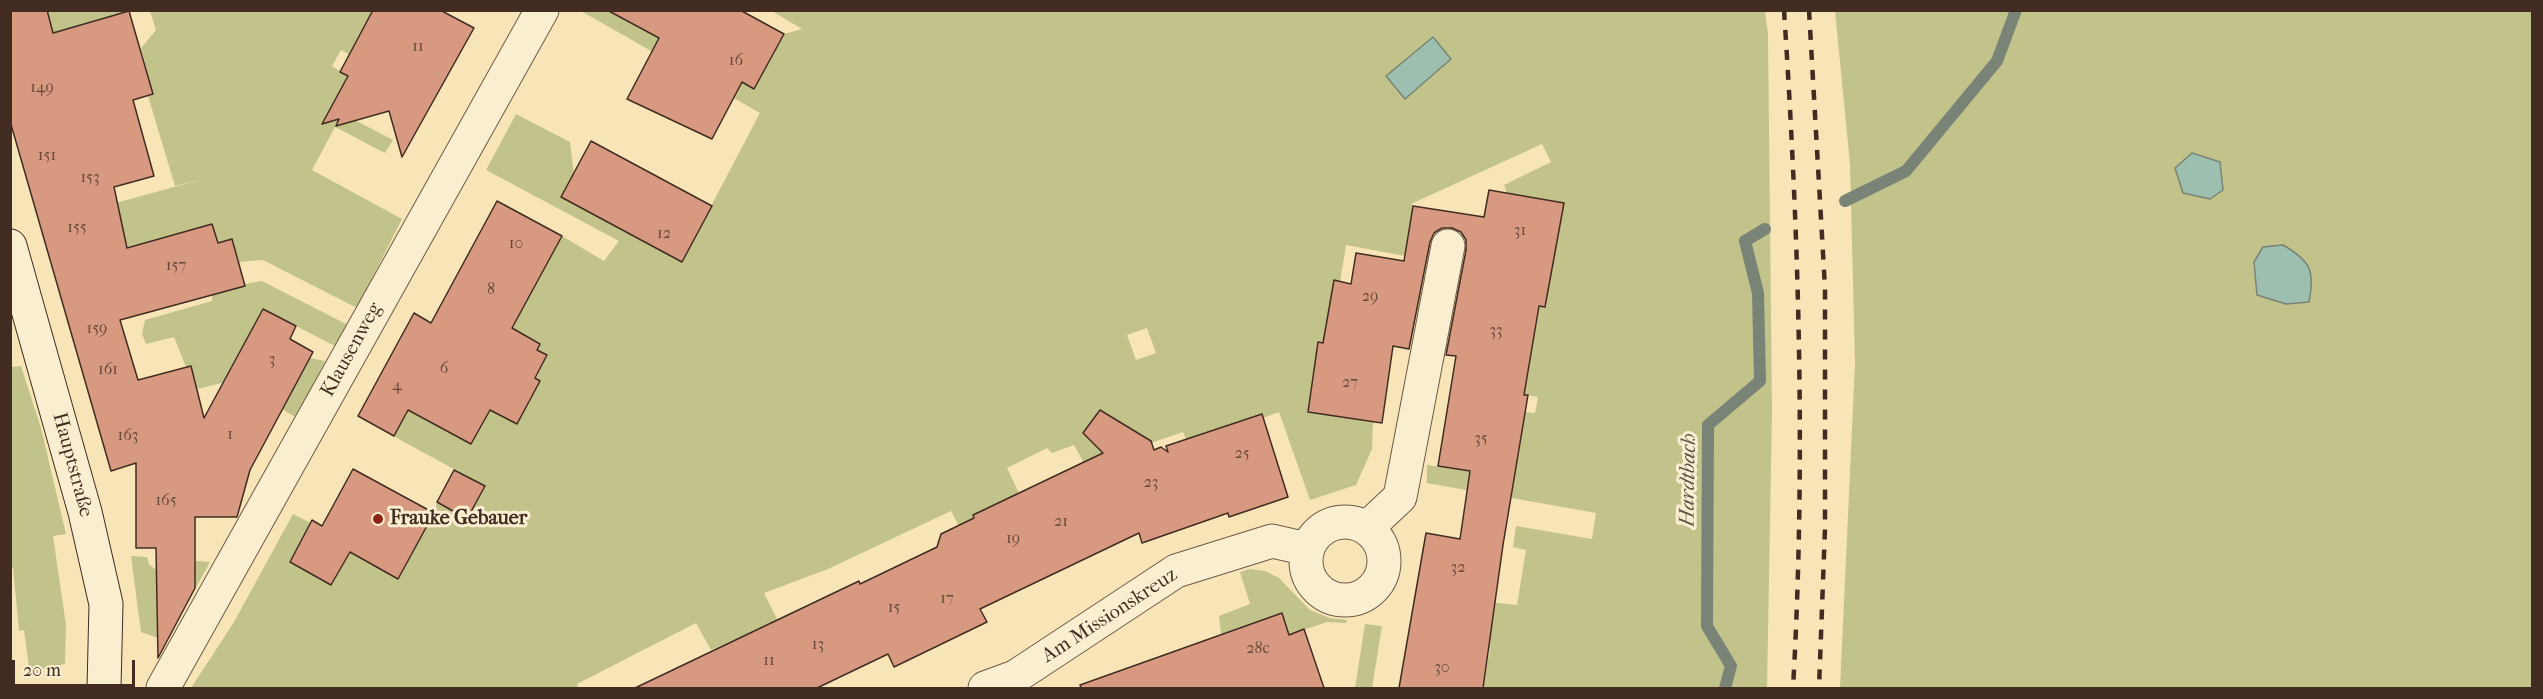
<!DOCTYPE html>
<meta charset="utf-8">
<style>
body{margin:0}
#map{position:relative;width:2543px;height:699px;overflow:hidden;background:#f7e5b8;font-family:"IM FELL French Canon",serif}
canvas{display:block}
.frame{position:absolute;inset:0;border:12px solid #422c21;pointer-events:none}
.scale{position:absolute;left:12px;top:660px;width:123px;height:27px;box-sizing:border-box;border:3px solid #422c21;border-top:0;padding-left:8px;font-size:18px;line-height:21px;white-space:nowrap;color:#422c21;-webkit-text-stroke:4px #faeed1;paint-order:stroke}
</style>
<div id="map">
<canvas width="2543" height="699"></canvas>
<div class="frame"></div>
<div class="scale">20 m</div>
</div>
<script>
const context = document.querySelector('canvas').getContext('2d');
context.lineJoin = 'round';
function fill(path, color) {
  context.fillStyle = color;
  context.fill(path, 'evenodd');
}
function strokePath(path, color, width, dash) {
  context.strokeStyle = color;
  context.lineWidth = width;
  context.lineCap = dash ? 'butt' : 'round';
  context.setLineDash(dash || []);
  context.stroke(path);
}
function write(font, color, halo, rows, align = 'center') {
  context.font = font + ' "IM FELL French Canon",serif';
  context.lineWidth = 6;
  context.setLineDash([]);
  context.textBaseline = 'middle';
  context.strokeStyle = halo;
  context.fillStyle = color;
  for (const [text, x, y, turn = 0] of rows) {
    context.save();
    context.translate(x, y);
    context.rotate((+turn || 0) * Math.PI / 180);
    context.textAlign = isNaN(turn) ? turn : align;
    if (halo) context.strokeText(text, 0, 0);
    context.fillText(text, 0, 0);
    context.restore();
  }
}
fill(new Path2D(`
 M 47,10 L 131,11 L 53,33 Z
 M 150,11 L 373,11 L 352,56 L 341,50 L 332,66 L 348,76 L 333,103 L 351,118 L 393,140 L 385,153 L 335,127 L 312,170 L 402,219 L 357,308 L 263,260 L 239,262 L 232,239 L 218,243 L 170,236 L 128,247 L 123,231 L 105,206 L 203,179 L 175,186 L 148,96 L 153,94 L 141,48 L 156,30 Z
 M 581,11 L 608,11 L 754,89 L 784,34 L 802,29 L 772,11 L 1765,11 L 1768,33 L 1772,412 L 1767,688 L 1483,688 L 1490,649 L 1482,647 L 1490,602 L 1517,605 L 1526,550 L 1513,547 L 1516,526 L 1592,539 L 1596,513 L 1427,483 L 1427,465 L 1514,478 L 1525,412 L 1535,413 L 1538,397 L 1482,388 L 1539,306 L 1546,307 L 1549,287 L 1496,278 L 1552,271 L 1564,204 L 1507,193 L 1504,185 L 1551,162 L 1542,144 L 1411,204 L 1413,206 L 1405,256 L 1346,245 L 1340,282 L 1334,281 L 1325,328 L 1342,346 L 1319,342 L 1308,412 L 1373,422 L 1372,449 L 1356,485 L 1310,500 L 1279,412 L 1263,418 L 1261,414 L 1201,434 L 1188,444 L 1183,432 L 1151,443 L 1092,477 L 1074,445 L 1052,453 L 1047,448 L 1007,468 L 1019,493 L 973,515 L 974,518 L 959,526 L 951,511 L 828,569 L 764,593 L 778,621 L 711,650 L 696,623 L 577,684 L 579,688 L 191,688 L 234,622 L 293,514 L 311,523 L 290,562 L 331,585 L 350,552 L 398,579 L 434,513 L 437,502 L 467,518 L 485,486 L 393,436 L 407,410 L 458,437 L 478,433 L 490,409 L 517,424 L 540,382 L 536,379 L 547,355 L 537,350 L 540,343 L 512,328 L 562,236 L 604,261 L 619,241 L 486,170 L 516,114 L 570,142 L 574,174 L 562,197 L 682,261 L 760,113 ZM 1147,328 L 1156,353 L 1136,360 L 1127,335 Z
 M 1835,11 L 2532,11 L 2532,688 L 1840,688 L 1855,364 L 1850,164 Z
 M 262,281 L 348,325 L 337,347 L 263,309 L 235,362 L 290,395 L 310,358 L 325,361 L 297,418 L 233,380 L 198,389 L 191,366 L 186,367 L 174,337 L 146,344 L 142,334 L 145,320 L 212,301 L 212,293 L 239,285 Z
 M 21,366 L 41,428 L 66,534 L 53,536 L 66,625 L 65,664 L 42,669 L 42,672 L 30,675 L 24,630 L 19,631 L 13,568 L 10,568 L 11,367 Z
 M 131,556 L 147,557 L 149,564 L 156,570 L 180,569 L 186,560 L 210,562 L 188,602 L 157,601 L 158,638 L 141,632 Z
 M 1250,569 L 1265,571 L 1279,578 L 1310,610 L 1330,618 L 1347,620 L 1346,623 L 1327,622 L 1289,635 L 1278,614 L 1221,634 L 1219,616 L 1250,604 L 1240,572 Z
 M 1365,624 L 1382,626 L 1372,688 L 1355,688 Z`), '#c2c38b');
const water = new Path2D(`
 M 1433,37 L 1451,59 L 1405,99 L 1386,76 Z
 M 2192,153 L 2220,162 L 2223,190 L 2210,199 L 2183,193 L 2175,168 Z
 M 2283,245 C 2311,261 2315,271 2309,302 L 2286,304 L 2257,295 L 2254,262 L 2263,247 Z`);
fill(water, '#9dbfaf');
strokePath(water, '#798476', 1.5);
strokePath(new Path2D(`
 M 1845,201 L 1906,171 L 1997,61 L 2016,10
 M 1725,688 L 1731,666 L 1707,626 L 1708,425 L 1760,381 L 1758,293 L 1745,241 L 1765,229`), '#798476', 12);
const building = new Path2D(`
 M 10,10 L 47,10 L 53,33 L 129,11 L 153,94 L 133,100 L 154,176 L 114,187 L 127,248 L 212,224 L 218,243 L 232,239 L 245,286 L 120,320 L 138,380 L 191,366 L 204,418 L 263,309 L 296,326 L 290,339 L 313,352 L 250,470 L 237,517 L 195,517 L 195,588 L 158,658 L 156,548 L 136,548 L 136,463 L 111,471 L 10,121 Z
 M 373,10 L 440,10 L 474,28 L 402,157 L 389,111 L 336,126 L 339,119 L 322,124 L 348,76 L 340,72 Z
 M 607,10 L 740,10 L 784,34 L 754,89 L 742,82 L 712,139 L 627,99 L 659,38 Z
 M 591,141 L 712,206 L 682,262 L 561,197 Z
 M 1489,190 L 1564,203 L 1545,307 L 1539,306 L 1524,395 L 1528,395 L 1503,545 L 1483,688 L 1399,688 L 1426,533 L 1460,539 L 1470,471 L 1438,466 L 1456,356 L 1446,355 L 1466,250 L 1466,240 L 1461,232 L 1452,228 L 1442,228 L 1434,233 L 1430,242 L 1409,349 L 1393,346 L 1382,423 L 1308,412 L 1318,342 L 1323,343 L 1334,280 L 1351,284 L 1356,253 L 1404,261 L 1413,206 L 1484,217 Z
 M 497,201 L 562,236 L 512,328 L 540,344 L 537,350 L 547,355 L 535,378 L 540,381 L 517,424 L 490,410 L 471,444 L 408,410 L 394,436 L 358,416 L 414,313 L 431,323 Z
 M 1100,410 L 1151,441 L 1154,450 L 1161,447 L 1168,452 L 1166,446 L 1262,414 L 1288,497 L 1229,517 L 1228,513 L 1142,543 L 1139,533 L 980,609 L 987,622 L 894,667 L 888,654 L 817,688 L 635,688 L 859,581 L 860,584 L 937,547 L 941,534 L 974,518 L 973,515 L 1103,453 L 1083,433 Z
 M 353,469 L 434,513 L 398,579 L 350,552 L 331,585 L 290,562 L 312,520 L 322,526 Z
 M 454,470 L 485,486 L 467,519 L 437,502 Z
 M 1282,613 L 1289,635 L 1304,629 L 1324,688 L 1081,688 L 1080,685 Z`);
fill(building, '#d79a80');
strokePath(building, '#422c21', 1.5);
const street = new Path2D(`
 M1306 561a39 39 0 1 1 78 0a39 39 0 1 1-78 0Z
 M 1367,528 L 1400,497 L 1448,246
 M 163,688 L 542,10
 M 985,688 L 1015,677 L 1176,571 L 1272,541 L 1307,549`);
const secondary = new Path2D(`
 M 10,246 L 85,512 L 106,604 L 104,688`);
strokePath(street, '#6f5a47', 35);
strokePath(secondary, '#422c21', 35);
strokePath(street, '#faeed1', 33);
strokePath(secondary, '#faeed1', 33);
strokePath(new Path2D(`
 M 1784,10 C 1799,237 1806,462 1793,688
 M 1809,10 L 1825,288 L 1825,528 L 1819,688`), '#422c21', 4.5, [10, 10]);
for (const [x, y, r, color] of [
 [378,519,6,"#8f2418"]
]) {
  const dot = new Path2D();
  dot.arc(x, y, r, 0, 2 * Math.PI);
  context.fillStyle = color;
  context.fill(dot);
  strokePath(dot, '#faeed1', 2);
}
write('16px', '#674839', null, [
 ["11",418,47],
 ["16",736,61],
 ["149",42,88],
 ["151",47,156],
 ["153",90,178],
 ["155",77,228],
 ["31",1520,231],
 ["12",664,234],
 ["10",516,244],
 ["157",176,266],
 ["8",491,290],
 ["29",1370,297],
 ["159",97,329],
 ["33",1496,331],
 ["3",272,360],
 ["6",444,369],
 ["161",108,370],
 ["27",1350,383],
 ["4",397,386],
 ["1",230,435],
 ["163",128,436],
 ["35",1481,439],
 ["25",1242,454],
 ["23",1151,483],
 ["165",166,501],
 ["21",1061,522],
 ["19",1013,539],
 ["32",1458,568],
 ["17",947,599],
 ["15",894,608],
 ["13",818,645],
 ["28c",1258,649],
 ["11",769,661],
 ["30",1442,668]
]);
write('20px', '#422c21', '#faeed1', [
 ["Klausenweg",352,350,-61],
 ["Hauptstraße",72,465,75],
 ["Am Missionskreuz",1110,616,-33]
]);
write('bold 20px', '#422c21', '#faeed1', [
 ["Frauke Gebauer",390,519]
], 'left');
write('italic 21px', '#595144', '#faeed1', [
 ["Hardtbach",1689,480,-89]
]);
</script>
